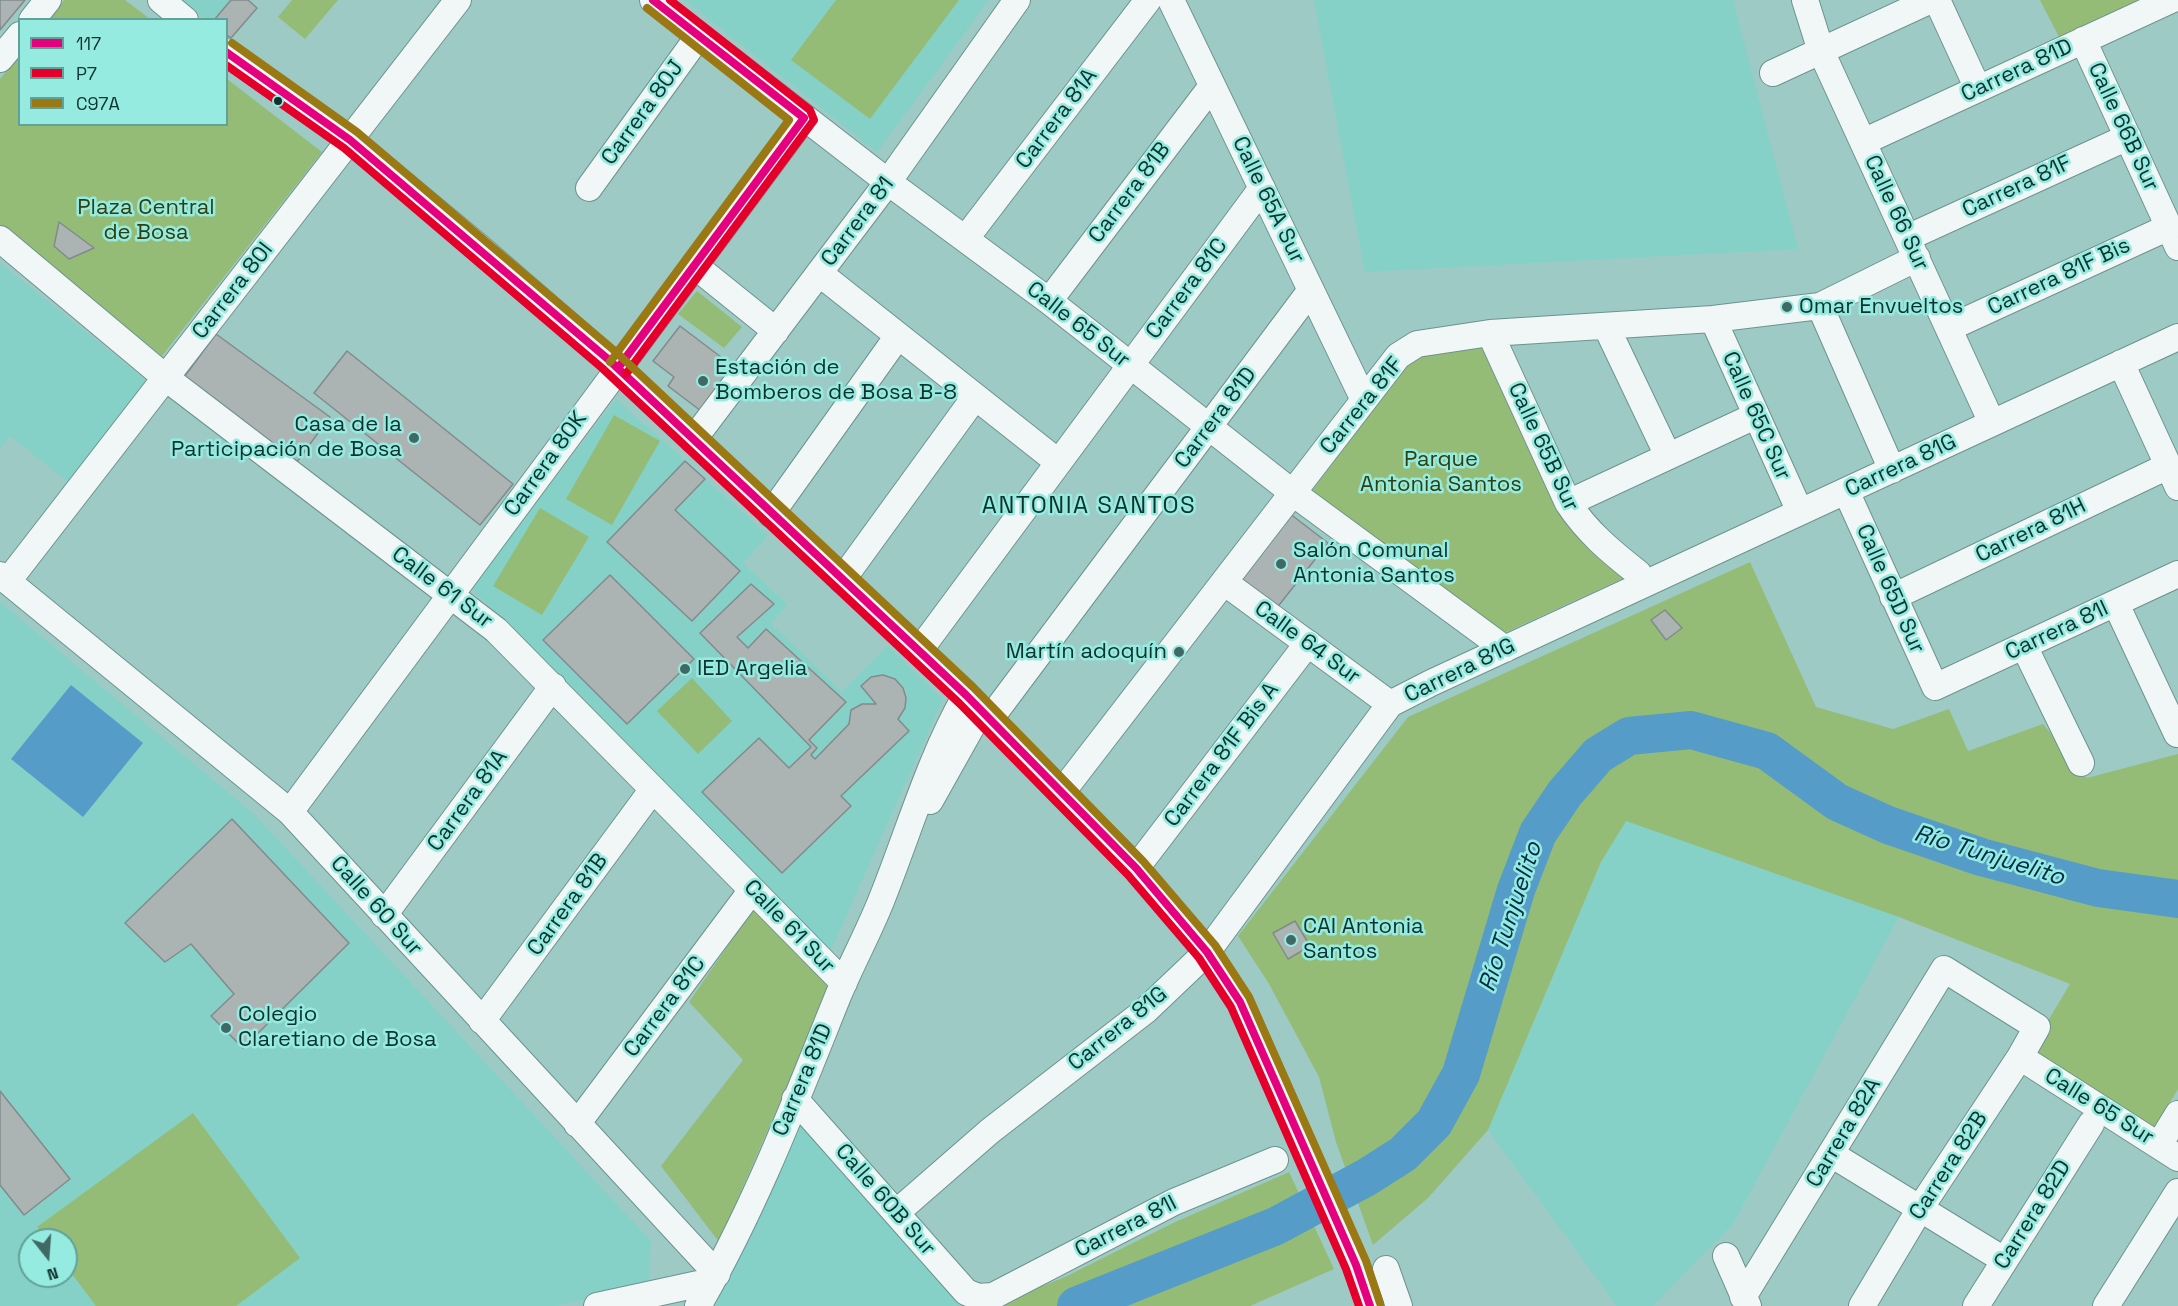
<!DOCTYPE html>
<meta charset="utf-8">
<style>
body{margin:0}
#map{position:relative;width:2178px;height:1306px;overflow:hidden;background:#9dcac5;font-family:"Space Grotesk",sans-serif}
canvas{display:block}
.legend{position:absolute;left:18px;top:18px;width:210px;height:108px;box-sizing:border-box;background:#96ebe0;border:2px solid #60a199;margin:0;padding:8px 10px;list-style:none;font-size:18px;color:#0e332f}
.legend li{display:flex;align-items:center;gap:12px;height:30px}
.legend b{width:30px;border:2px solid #60a199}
.north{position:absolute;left:18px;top:1228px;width:60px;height:60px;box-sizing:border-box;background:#96ebe0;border:2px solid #60a199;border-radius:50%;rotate:163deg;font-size:16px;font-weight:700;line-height:24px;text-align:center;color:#0e332f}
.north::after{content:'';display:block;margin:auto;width:21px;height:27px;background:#406864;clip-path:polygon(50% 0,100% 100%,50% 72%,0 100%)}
</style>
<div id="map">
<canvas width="2178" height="1306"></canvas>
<ul class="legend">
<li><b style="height:8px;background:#e5007d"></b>117</li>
<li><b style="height:8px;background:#e4002b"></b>P7</li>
<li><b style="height:8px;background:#9a7813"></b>C97A</li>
</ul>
<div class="north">N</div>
</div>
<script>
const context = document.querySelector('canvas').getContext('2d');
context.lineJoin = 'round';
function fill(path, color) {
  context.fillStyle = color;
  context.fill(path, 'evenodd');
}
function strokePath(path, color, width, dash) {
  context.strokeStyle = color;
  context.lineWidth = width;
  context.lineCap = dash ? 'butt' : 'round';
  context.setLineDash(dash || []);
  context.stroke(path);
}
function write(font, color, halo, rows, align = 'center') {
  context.font = font + ' "Space Grotesk",sans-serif';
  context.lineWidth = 5;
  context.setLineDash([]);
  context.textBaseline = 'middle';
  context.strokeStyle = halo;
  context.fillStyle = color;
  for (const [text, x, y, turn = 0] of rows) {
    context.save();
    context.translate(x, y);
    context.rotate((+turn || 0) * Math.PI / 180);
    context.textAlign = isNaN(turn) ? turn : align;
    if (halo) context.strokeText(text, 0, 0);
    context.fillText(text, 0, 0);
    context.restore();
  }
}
fill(new Path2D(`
 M 185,0 L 231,0 L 214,20 L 205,19 L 183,2 Z
 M 685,0 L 989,0 L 877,152 Z
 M 1314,0 L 1733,0 L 1798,249 L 1365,272 Z
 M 0,263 L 149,383 L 68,482 L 10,436 L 0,448 Z
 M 616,399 L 768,535 L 743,563 L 788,605 L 770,623 L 842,692 L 888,646 L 943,699 L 831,950 L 471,588 Z
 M 0,602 L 255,815 L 651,1241 L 648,1287 L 554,1306 L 0,1306 ZM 30,1240 L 66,1240 L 66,1276 L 30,1276 Z
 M 1626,820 L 1899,917 L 1733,1224 L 1653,1306 L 1617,1306 L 1488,1130 L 1601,862 Z
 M 794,1116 L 967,1306 L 710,1306 Z`), '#86d1c7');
fill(new Path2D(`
 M 64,0 L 125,0 L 150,19 L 49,20 Z
 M 292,0 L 338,0 L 305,39 L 278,17 Z
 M 836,0 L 959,0 L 870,119 L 791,60 Z
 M 2040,0 L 2143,0 L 2060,39 Z
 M 19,55 L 20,124 L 226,124 L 227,79 L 322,152 L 162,356 L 0,227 L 0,79 Z
 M 697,291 L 742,327 L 724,348 L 678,314 Z
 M 1482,343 L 1569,528 L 1628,576 L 1502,634 L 1311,492 L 1417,353 Z
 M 614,415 L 660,441 L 612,525 L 566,499 Z
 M 540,508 L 589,537 L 542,615 L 493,586 Z
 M 1750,562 L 1816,707 L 1893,729 L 1949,709 L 1968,751 L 2043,724 L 2087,778 L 2178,754 L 2178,1089 L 2152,1132 L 2030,1051 L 2070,984 L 1899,917 L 1626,821 L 1601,862 L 1488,1130 L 1428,1198 L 1373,1245 L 1336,1142 L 1319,1077 L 1269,984 L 1238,936 L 1408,717 Z
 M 692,678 L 732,721 L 698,754 L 657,711 Z
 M 754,908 L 830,987 L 719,1242 L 661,1166 L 743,1060 L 689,1002 Z
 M 193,1113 L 300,1258 L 236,1306 L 96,1306 L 66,1266 L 66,1240 L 47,1240 L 37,1227 Z
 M 1289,1172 L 1334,1269 L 1250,1306 L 993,1306 L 1065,1277 L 1173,1223 Z`), '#94bc77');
fill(new Path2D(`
 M 71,685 L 143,743 L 83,817 L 11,759 Z`), '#559dc8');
strokePath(new Path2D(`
 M 1076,1306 L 1276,1226 L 1367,1177 L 1403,1154 L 1434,1123 L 1461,1074 L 1516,890 L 1538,833 L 1565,793 L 1598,755 L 1629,736 L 1691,730 L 1767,751 L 1837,802 L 1888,825 L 1981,857 L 2098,888 L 2178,899`), '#559dc8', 38);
const building = new Path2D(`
 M 0,0 L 25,0 L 0,30 Z
 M 231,0 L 248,0 L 257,8 L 231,38 L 226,35 L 226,20 L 214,20 Z
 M 59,222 L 94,248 L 69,259 L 54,246 Z
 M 680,326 L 738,370 L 705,414 L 668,386 L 674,377 L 653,361 Z
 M 216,334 L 330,417 L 296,463 L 182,380 Z
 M 347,351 L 513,484 L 480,525 L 314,393 Z
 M 685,461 L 705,479 L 675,510 L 740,571 L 692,621 L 607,542 Z
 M 1289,513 L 1328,543 L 1272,614 L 1234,585 Z
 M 610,575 L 694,659 L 627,724 L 543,640 Z
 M 751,584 L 774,604 L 737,637 L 748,648 L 766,629 L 846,702 L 809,740 L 817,748 L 811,755 L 815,759 L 849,724 L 851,710 L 862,704 L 876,704 L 861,686 L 871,677 L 883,675 L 895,679 L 903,688 L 906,698 L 905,708 L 898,719 L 909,731 L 841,796 L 851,806 L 782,873 L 702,792 L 759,738 L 789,768 L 811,747 L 700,633 Z
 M 1665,610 L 1682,628 L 1666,640 L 1651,620 Z
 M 232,819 L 349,943 L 243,1048 L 211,1016 L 234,994 L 191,944 L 165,962 L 125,923 Z
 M 1295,921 L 1310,946 L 1288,959 L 1273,933 Z
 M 0,1091 L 70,1179 L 24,1215 L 0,1185 Z`);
fill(building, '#acb3b3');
strokePath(building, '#828b8c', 1.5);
const minor = new Path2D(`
 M 161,0 L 185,20
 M 653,0 L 888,182 L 1049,301 L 1293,493 L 1505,649
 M 1171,0 L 1364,400
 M 1805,0 L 1821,51 L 1992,423
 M 1937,0 L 1978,89
 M 32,20 L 48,0
 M 2083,40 L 2178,247
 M 226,52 L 350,140 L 480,248 L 609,360 L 966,695 L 1136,868 L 1207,952 L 1240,1002 L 1356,1265 L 1370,1306
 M 0,59 L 20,35
 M 1773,73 L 1931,0
 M 1863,142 L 2171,0
 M 589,188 L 698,37
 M 966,238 L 1148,0
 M 1907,238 L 2128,137
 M 0,239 L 166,378 L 496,630 L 844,983
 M 694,265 L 776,331
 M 819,273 L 1058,462
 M 1049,301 L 1212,86
 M 1820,306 L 1892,470
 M 1713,319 L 1800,512
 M 1606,326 L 1668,456
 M 1949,328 L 2169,227
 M 1490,333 L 1568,503 C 1587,532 1611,552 1638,573
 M 2121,363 L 2178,487
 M 693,440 L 888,182 L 1017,0
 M 1846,491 L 1935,687 L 2178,574
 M 1568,503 L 1755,416
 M 771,514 L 898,336
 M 0,575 L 290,812 L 717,1274
 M 842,580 L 975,397
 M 8,581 L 458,0
 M 1224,582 L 1390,704
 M 1893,597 L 2168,466
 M 2116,604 L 2177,734
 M 2024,646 L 2081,763
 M 919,651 L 1262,188
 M 990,719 L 1311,290
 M 1062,792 L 1398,356 L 1417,344 L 1490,333 L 1713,319 L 1820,306 L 1917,258
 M 930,801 L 981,710
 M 290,812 L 804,118
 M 1136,868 L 1308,643
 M 384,915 L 553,686
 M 482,1021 L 653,789
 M 2020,1057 L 2178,1158
 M 795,1099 L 966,1292 L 978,1297 L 993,1296 L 1174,1202 L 1275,1160
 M 577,1124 L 752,890
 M 2159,1145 L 2178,1114
 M 1831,1154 L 2004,1260
 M 897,1212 L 990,1131 L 1145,1011 L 1207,952 L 1390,704 L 1431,683 L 2178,337
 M 1726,1256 L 1748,1306
 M 1386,1269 L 1399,1306
 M 1743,1297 L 1944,969 L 2037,1027 L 2020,1057 L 1921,1207 L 1862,1306
 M 597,1306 L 712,1281
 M 698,1306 C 755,1208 796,1100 838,996 C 852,962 870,930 883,896 C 910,828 930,758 966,695
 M 1976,1306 L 2091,1124
 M 2106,1306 L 2178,1192`);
strokePath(minor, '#6d938f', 28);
strokePath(minor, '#f0f7f6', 26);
strokePath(new Path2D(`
 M 226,52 L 350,140 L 609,360 L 966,695 L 1136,868 L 1207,952 L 1240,1002 L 1356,1265 L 1370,1306
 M 618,368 L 804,118 L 653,0`), '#e5007d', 8);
strokePath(new Path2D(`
 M 226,65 L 344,148 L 602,368 L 959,703 L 1128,875 L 1199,958 L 1231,1007 L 1346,1269 L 1359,1306
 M 626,374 L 814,120 L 810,110 L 670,0`), '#e4002b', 8);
strokePath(new Path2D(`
 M 232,43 L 357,132 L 616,352 L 973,687 L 1143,861 L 1215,945 L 1249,997 L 1366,1261 L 1380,1303
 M 610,362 L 789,120 L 647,8`), '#9a7813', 8);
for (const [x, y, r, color] of [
 [278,101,5,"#0e332f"],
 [1787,307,6,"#406864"],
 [703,381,6,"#406864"],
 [414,438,6,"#406864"],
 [1281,564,6,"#406864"],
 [1179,652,6,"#406864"],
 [685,669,6,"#406864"],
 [1291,940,6,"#406864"],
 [226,1028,6,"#406864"]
]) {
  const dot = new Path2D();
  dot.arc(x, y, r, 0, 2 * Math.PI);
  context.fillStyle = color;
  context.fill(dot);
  strokePath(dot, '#96ebe0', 2);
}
write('22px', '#0e332f', '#96ebe0', [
 ["Carrera 81D",2017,71,-25],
 ["Carrera 80J",643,113,-54],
 ["Carrera 81A",1057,119,-53],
 ["Calle 66B Sur",2123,127,65],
 ["Carrera 81F",2017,187,-25],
 ["Carrera 81B",1130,193,-53],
 ["Calle 65A Sur",1268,200,64],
 ["Calle 66 Sur",1896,213,65],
 ["Carrera 81",858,222,-53],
 ["Carrera 81F Bis",2059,277,-25],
 ["Carrera 81C",1187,289,-53],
 ["Carrera 80I",233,291,-52],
 ["Calle 65 Sur",1078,325,38],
 ["Carrera 81F",1362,406,-51],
 ["Calle 65C Sur",1756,416,66],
 ["Carrera 81D",1216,418,-53],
 ["Calle 65B Sur",1543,447,65],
 ["Carrera 80K",546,464,-54],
 ["Carrera 81G",1901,466,-25],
 ["Carrera 81H",2031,531,-26],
 ["Calle 61 Sur",442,588,37],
 ["Calle 65D Sur",1890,589,66],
 ["Carrera 81I",2057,631,-25],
 ["Calle 64 Sur",1307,643,36],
 ["Carrera 81G",1460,671,-26],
 ["Carrera 81F Bis A",1222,755,-53],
 ["Carrera 81A",468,801,-54],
 ["Carrera 81B",568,905,-54],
 ["Calle 60 Sur",376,906,48],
 ["Calle 61 Sur",789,927,46],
 ["Carrera 81C",665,1007,-53],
 ["Carrera 81G",1118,1029,-39],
 ["Carrera 81D",803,1080,-67],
 ["Calle 65 Sur",2099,1107,32],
 ["Carrera 82A",1844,1133,-59],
 ["Carrera 82B",1949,1166,-57],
 ["Calle 60B Sur",885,1200,49],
 ["Carrera 82D",2033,1215,-58],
 ["Carrera 81I",1126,1227,-27]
]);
write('22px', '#303f0e', '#96ebe0', [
 ["Plaza Central",146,208],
 ["de Bosa",146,233],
 ["Parque",1441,460],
 ["Antonia Santos",1441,485]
]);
write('22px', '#0e332f', '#96ebe0', [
 ["Omar Envueltos",1799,307],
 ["Estación de",715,368],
 ["Bomberos de Bosa B-8",715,393],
 ["Casa de la",402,425,"right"],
 ["Participación de Bosa",402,450,"right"],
 ["Salón Comunal",1293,551],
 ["Antonia Santos",1293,576],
 ["Martín adoquín",1167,652,"right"],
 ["IED Argelia",697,669],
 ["CAI Antonia",1303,927],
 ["Santos",1303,952],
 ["Colegio",238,1015],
 ["Claretiano de Bosa",238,1040]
], 'left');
context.letterSpacing = '1.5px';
write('24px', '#0e332f', '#96ebe0', [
 ["ANTONIA SANTOS",1089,506]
]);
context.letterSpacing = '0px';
write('italic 24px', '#002c4b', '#96ebe0', [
 ["Río Tunjuelito",1989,856,17],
 ["Río Tunjuelito",1511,917,-72]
]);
</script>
